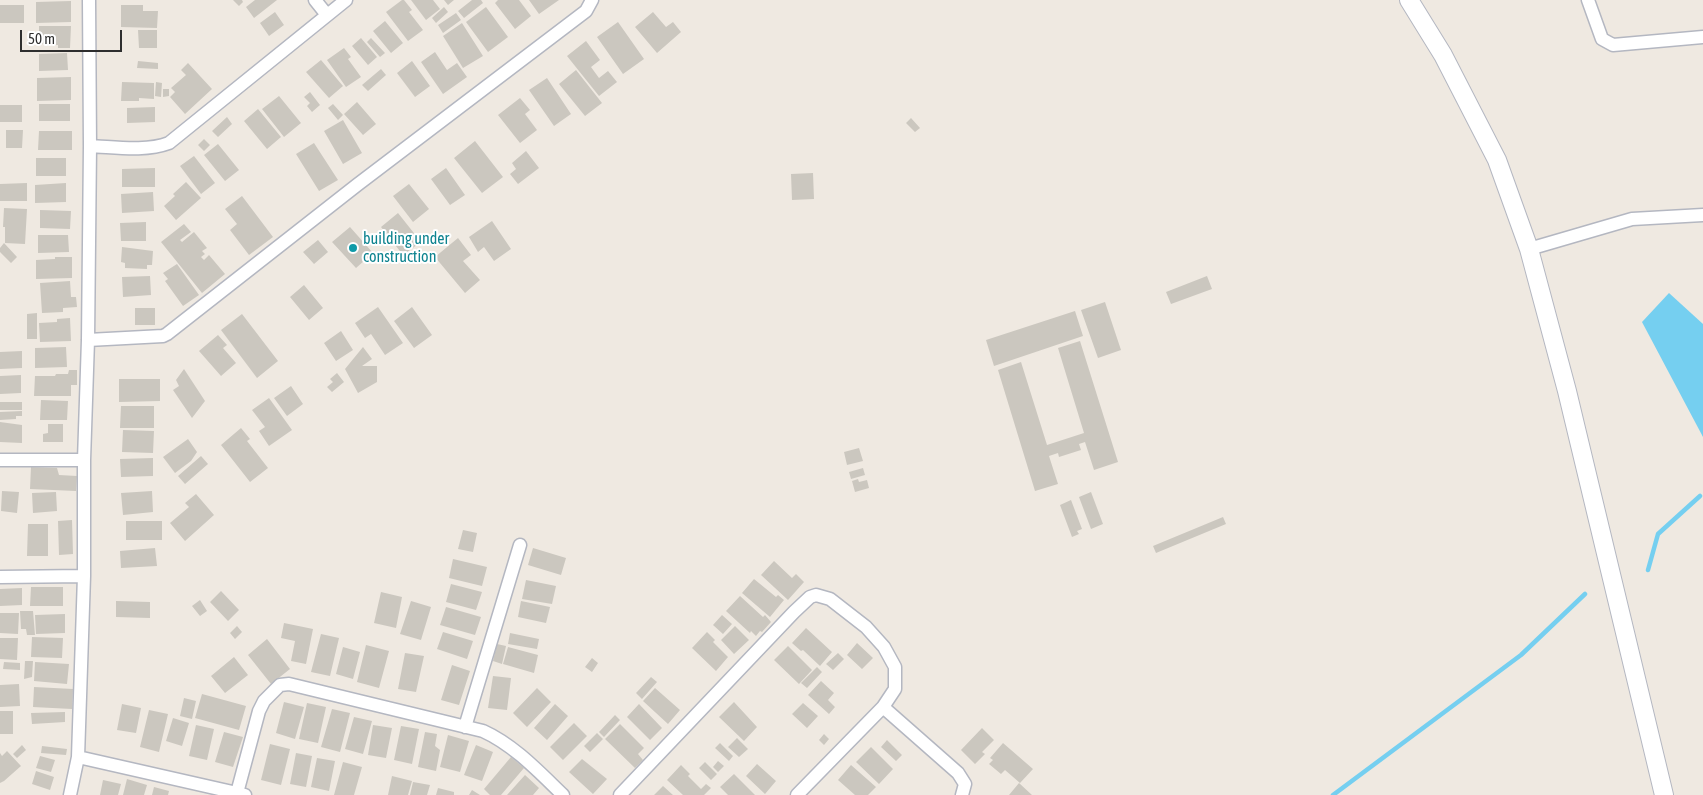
<!DOCTYPE html>
<style>
body{margin:0}
#map{position:relative;width:1703px;height:795px;overflow:hidden;background:#efe9e1;font-family:"Asap Condensed",sans-serif}
canvas{display:block}
.scale{position:absolute;left:20px;top:30px;width:102px;height:22px;box-sizing:border-box;border:2px solid #2e2e2e;border-top:0;padding-left:6px;font-size:15px;line-height:18px;white-space:nowrap;color:#2e2e2e;-webkit-text-stroke:4px #fff;paint-order:stroke}
</style>
<div id="map">
<canvas width="1703" height="795"></canvas>
<div class="scale">50 m</div>
</div>
<script>
const context = document.querySelector('canvas').getContext('2d');
context.lineJoin = 'round';
function fill(path, color) {
  context.fillStyle = color;
  context.fill(path, 'evenodd');
}
function strokePath(path, color, width, dash) {
  context.strokeStyle = color;
  context.lineWidth = width;
  context.lineCap = dash ? 'butt' : 'round';
  context.setLineDash(dash || []);
  context.stroke(path);
}
function write(font, color, halo, rows, align = 'center') {
  context.font = font + ' "Asap Condensed",sans-serif';
  context.lineWidth = 4;
  context.setLineDash([]);
  context.textBaseline = 'middle';
  context.strokeStyle = halo;
  context.fillStyle = color;
  for (const [text, x, y, turn = 0] of rows) {
    context.save();
    context.translate(x, y);
    context.rotate((+turn || 0) * Math.PI / 180);
    context.textAlign = isNaN(turn) ? turn : align;
    if (halo) context.strokeText(text, 0, 0);
    context.fillText(text, 0, 0);
    context.restore();
  }
}
fill(new Path2D(`
 M 1669,293 L 1703,324 L 1703,437 L 1642,322 Z`), '#75cff0');
strokePath(new Path2D(`
 M 1648,570 L 1658,534 L 1700,496
 M 1333,795 L 1521,655 L 1585,594`), '#75cff0', 4.5);
fill(new Path2D(`
 M 233,0 L 242,0 L 243,2 L 239,6 Z
 M 255,0 L 277,0 L 254,18 L 246,7 Z
 M 402,0 L 404,0 L 412,10 L 409,12 L 423,30 L 408,41 L 386,12 Z
 M 411,0 L 433,0 L 440,9 L 426,20 Z
 M 444,0 L 454,0 L 448,5 Z
 M 472,0 L 481,0 L 483,3 L 464,18 L 458,11 Z
 M 498,0 L 519,0 L 531,16 L 515,29 L 495,3 Z
 M 529,0 L 559,0 L 539,14 Z
 M 71,1 L 71,22 L 36,23 L 36,2 Z
 M 0,5 L 24,5 L 24,23 L 0,23 Z
 M 121,5 L 143,5 L 143,11 L 158,11 L 157,28 L 121,27 Z
 M 444,7 L 448,12 L 436,23 L 432,18 Z
 M 486,7 L 508,37 L 488,52 L 466,22 Z
 M 275,12 L 284,25 L 269,36 L 260,23 Z
 M 653,12 L 666,27 L 673,22 L 681,32 L 657,53 L 635,27 Z
 M 456,13 L 461,20 L 443,33 L 438,25 Z
 M 385,21 L 403,43 L 391,53 L 373,31 Z
 M 618,22 L 644,59 L 623,74 L 597,37 Z
 M 462,23 L 483,56 L 463,68 L 443,36 Z
 M 39,26 L 71,26 L 70,48 L 58,48 L 58,45 L 39,44 Z
 M 138,30 L 157,30 L 157,48 L 139,48 Z
 M 361,38 L 377,57 L 368,65 L 352,46 Z
 M 371,38 L 385,53 L 380,57 L 367,42 Z
 M 586,41 L 600,60 L 591,67 L 599,78 L 608,71 L 617,82 L 599,96 L 567,56 Z
 M 344,48 L 351,57 L 348,59 L 361,77 L 346,87 L 327,60 Z
 M 435,52 L 447,70 L 457,63 L 467,77 L 443,94 L 421,62 Z
 M 67,53 L 68,70 L 39,71 L 39,54 Z
 M 321,60 L 343,86 L 329,98 L 306,72 Z
 M 138,61 L 158,63 L 158,69 L 137,68 Z
 M 412,61 L 430,86 L 415,97 L 397,73 Z
 M 188,63 L 212,89 L 185,114 L 170,97 L 175,92 L 171,88 L 186,75 L 181,70 Z
 M 381,69 L 386,75 L 368,91 L 362,85 Z
 M 576,70 L 602,103 L 585,116 L 559,84 Z
 M 71,77 L 71,100 L 37,101 L 37,78 Z
 M 547,78 L 571,114 L 554,126 L 529,90 Z
 M 122,82 L 154,83 L 154,99 L 139,98 L 139,101 L 121,101 Z
 M 156,82 L 162,83 L 161,97 L 155,96 Z
 M 163,89 L 169,89 L 169,96 L 163,97 Z
 M 310,92 L 320,105 L 312,112 L 307,106 L 310,103 L 304,97 Z
 M 279,96 L 301,123 L 284,137 L 262,109 Z
 M 520,98 L 530,110 L 525,114 L 537,130 L 520,143 L 498,115 Z
 M 357,102 L 376,124 L 363,135 L 344,114 Z
 M 39,104 L 70,104 L 70,121 L 39,121 Z
 M 333,104 L 343,115 L 338,120 L 328,108 Z
 M 0,105 L 22,105 L 22,122 L 0,122 Z
 M 155,107 L 155,122 L 127,123 L 127,108 Z
 M 258,109 L 281,137 L 267,149 L 244,121 Z
 M 227,117 L 232,124 L 218,137 L 212,131 Z
 M 911,118 L 920,128 L 915,132 L 906,123 Z
 M 343,120 L 362,153 L 343,164 L 324,131 Z
 M 6,130 L 23,130 L 22,148 L 6,148 Z
 M 39,131 L 72,131 L 72,150 L 38,150 Z
 M 204,139 L 210,145 L 204,151 L 198,145 Z
 M 475,141 L 503,177 L 482,193 L 454,158 Z
 M 314,143 L 338,180 L 319,191 L 296,154 Z
 M 218,144 L 239,170 L 225,181 L 204,155 Z
 M 526,151 L 539,168 L 518,184 L 510,174 L 516,169 L 512,163 Z
 M 194,156 L 215,183 L 201,194 L 180,166 Z
 M 36,158 L 66,158 L 66,176 L 36,176 Z
 M 155,168 L 155,187 L 122,187 L 122,169 Z
 M 446,168 L 465,195 L 450,205 L 431,179 Z
 M 813,173 L 814,199 L 792,200 L 791,174 Z
 M 186,182 L 201,198 L 176,220 L 164,206 L 175,196 L 173,194 Z
 M 27,183 L 27,201 L 0,201 L 0,184 Z
 M 66,183 L 66,202 L 35,203 L 35,185 Z
 M 409,184 L 429,209 L 413,222 L 393,196 Z
 M 153,192 L 154,211 L 122,213 L 121,194 Z
 M 242,196 L 273,237 L 249,255 L 230,230 L 237,224 L 225,209 Z
 M 4,208 L 27,209 L 25,244 L 5,243 L 5,227 L 3,227 Z
 M 40,210 L 71,211 L 70,229 L 40,228 Z
 M 398,213 L 421,242 L 403,255 L 381,227 Z
 M 492,221 L 511,249 L 494,261 L 484,247 L 478,252 L 469,237 Z
 M 146,222 L 146,241 L 121,241 L 120,223 Z
 M 184,224 L 191,232 L 180,240 L 182,242 L 194,232 L 207,248 L 202,251 L 205,254 L 201,257 L 204,260 L 209,255 L 225,274 L 202,293 L 161,242 Z
 M 350,227 L 373,253 L 356,268 L 332,242 Z
 M 38,235 L 68,235 L 69,252 L 38,253 Z
 M 458,238 L 471,255 L 463,261 L 480,280 L 465,293 L 435,257 Z
 M 318,240 L 328,252 L 314,264 L 303,252 Z
 M 4,243 L 17,257 L 11,263 L 0,252 L 0,248 Z
 M 122,247 L 153,251 L 152,265 L 147,265 L 147,269 L 125,268 L 125,263 L 121,262 Z
 M 55,257 L 72,257 L 72,278 L 36,279 L 36,260 L 55,259 Z
 M 177,264 L 199,295 L 183,306 L 165,281 L 168,279 L 163,273 Z
 M 150,276 L 151,295 L 123,297 L 122,277 Z
 M 1207,276 L 1212,289 L 1171,304 L 1166,292 Z
 M 70,281 L 71,297 L 76,297 L 77,307 L 63,308 L 63,312 L 42,313 L 40,283 Z
 M 304,285 L 323,308 L 309,320 L 290,297 Z
 M 1105,302 L 1121,350 L 1098,358 L 1081,310 Z
 M 378,307 L 403,343 L 385,355 L 371,334 L 365,338 L 355,323 Z
 M 412,307 L 432,335 L 414,348 L 394,321 Z
 M 135,308 L 155,308 L 155,325 L 135,325 Z
 M 1075,311 L 1083,336 L 994,366 L 986,340 Z
 M 37,313 L 37,339 L 27,339 L 27,314 Z
 M 242,314 L 278,361 L 257,378 L 221,330 Z
 M 70,318 L 71,341 L 40,342 L 39,323 L 57,322 L 57,319 Z
 M 341,331 L 353,350 L 336,361 L 324,343 Z
 M 218,335 L 227,345 L 223,348 L 236,363 L 221,376 L 199,351 Z
 M 1080,341 L 1118,462 L 1094,470 L 1085,442 L 1079,444 L 1081,450 L 1059,457 L 1058,453 L 1049,456 L 1058,484 L 1035,491 L 998,370 L 1021,362 L 1047,445 L 1084,433 L 1058,348 Z
 M 66,347 L 67,367 L 35,368 L 35,348 Z
 M 363,347 L 372,359 L 362,366 L 377,366 L 377,382 L 358,393 L 345,369 Z
 M 22,351 L 22,368 L 0,369 L 0,352 Z
 M 184,369 L 205,401 L 192,418 L 173,390 L 179,386 L 176,380 Z
 M 69,370 L 77,370 L 77,385 L 71,385 L 71,396 L 34,396 L 35,376 L 55,376 L 56,374 L 68,374 Z
 M 337,373 L 344,382 L 332,392 L 327,387 L 333,382 L 330,379 Z
 M 21,375 L 21,393 L 0,394 L 0,376 Z
 M 119,379 L 160,379 L 160,401 L 119,402 Z
 M 291,386 L 303,404 L 287,416 L 274,398 Z
 M 269,398 L 292,430 L 269,446 L 259,431 L 265,427 L 252,410 Z
 M 41,400 L 68,401 L 67,420 L 40,420 Z
 M 0,402 L 22,402 L 22,410 L 0,410 Z
 M 121,406 L 154,406 L 154,428 L 120,428 Z
 M 22,411 L 22,416 L 16,416 L 16,419 L 0,420 L 0,412 Z
 M 0,422 L 22,425 L 22,443 L 0,442 Z
 M 48,424 L 63,424 L 63,442 L 43,442 L 43,434 L 48,433 Z
 M 241,428 L 250,439 L 247,441 L 268,468 L 250,482 L 221,445 Z
 M 123,430 L 154,431 L 153,453 L 122,452 Z
 M 188,439 L 197,452 L 191,461 L 175,473 L 163,457 Z
 M 859,448 L 863,461 L 847,465 L 844,452 Z
 M 201,456 L 208,464 L 185,484 L 178,476 Z
 M 153,458 L 153,476 L 121,477 L 120,459 Z
 M 31,467 L 57,468 L 59,475 L 77,476 L 76,491 L 30,489 Z
 M 863,468 L 865,475 L 851,479 L 849,472 Z
 M 858,479 L 859,482 L 867,480 L 869,488 L 855,492 L 852,481 Z
 M 2,491 L 19,492 L 17,513 L 1,511 Z
 M 152,491 L 153,512 L 123,515 L 121,493 Z
 M 56,492 L 57,511 L 33,513 L 32,493 Z
 M 1091,492 L 1103,524 L 1091,529 L 1079,497 Z
 M 196,494 L 214,515 L 185,541 L 170,523 L 189,507 L 185,503 Z
 M 1071,500 L 1082,529 L 1077,531 L 1079,534 L 1072,537 L 1060,505 Z
 M 1223,517 L 1226,524 L 1156,553 L 1153,546 Z
 M 72,520 L 73,554 L 59,555 L 58,521 Z
 M 126,521 L 162,521 L 162,540 L 126,540 Z
 M 28,524 L 48,524 L 48,556 L 27,556 Z
 M 463,530 L 477,533 L 473,552 L 458,549 Z
 M 155,548 L 157,566 L 121,568 L 120,551 Z
 M 533,548 L 566,558 L 561,575 L 528,565 Z
 M 453,559 L 487,567 L 482,586 L 449,578 Z
 M 774,561 L 792,578 L 796,574 L 804,582 L 788,600 L 761,575 Z
 M 754,579 L 776,597 L 778,595 L 784,600 L 770,617 L 742,593 Z
 M 526,580 L 556,586 L 552,604 L 522,599 Z
 M 451,584 L 482,592 L 476,610 L 446,602 Z
 M 31,587 L 63,587 L 63,606 L 30,606 Z
 M 22,588 L 22,605 L 0,606 L 0,589 Z
 M 221,591 L 239,610 L 228,621 L 210,602 Z
 M 381,592 L 402,597 L 396,628 L 374,623 Z
 M 740,596 L 763,617 L 765,615 L 771,622 L 762,632 L 760,631 L 756,636 L 751,631 L 750,633 L 726,611 Z
 M 200,600 L 207,611 L 200,616 L 192,606 Z
 M 116,601 L 150,602 L 150,618 L 116,617 Z
 M 411,601 L 431,607 L 421,640 L 400,634 Z
 M 521,601 L 550,607 L 546,623 L 518,617 Z
 M 446,607 L 481,617 L 475,635 L 440,625 Z
 M 20,611 L 33,611 L 35,635 L 27,635 L 26,629 L 21,629 Z
 M 0,613 L 19,613 L 18,634 L 0,633 Z
 M 65,614 L 65,633 L 36,634 L 35,615 Z
 M 722,615 L 732,624 L 723,634 L 713,625 Z
 M 284,623 L 313,629 L 306,664 L 291,661 L 295,641 L 281,638 Z
 M 237,626 L 242,632 L 235,639 L 230,633 Z
 M 735,626 L 749,640 L 734,654 L 721,640 Z
 M 806,628 L 832,652 L 820,666 L 803,650 L 801,651 L 792,643 Z
 M 443,632 L 473,641 L 467,659 L 437,649 Z
 M 707,632 L 715,640 L 713,642 L 728,657 L 716,671 L 692,648 Z
 M 510,633 L 539,639 L 537,649 L 508,644 Z
 M 321,634 L 339,638 L 330,676 L 311,672 Z
 M 32,637 L 63,638 L 62,658 L 31,657 Z
 M 0,638 L 18,638 L 17,660 L 0,659 Z
 M 267,639 L 290,669 L 271,684 L 248,655 Z
 M 857,643 L 873,658 L 862,669 L 847,655 Z
 M 497,644 L 506,646 L 502,664 L 493,661 Z
 M 366,645 L 389,651 L 379,688 L 357,682 Z
 M 788,646 L 812,670 L 799,684 L 774,660 Z
 M 343,647 L 360,652 L 353,679 L 336,674 Z
 M 508,647 L 538,655 L 534,673 L 503,664 Z
 M 405,653 L 424,656 L 416,692 L 398,689 Z
 M 838,653 L 844,659 L 833,670 L 826,664 Z
 M 234,657 L 248,675 L 225,693 L 211,676 Z
 M 592,658 L 598,663 L 592,672 L 585,667 Z
 M 25,661 L 33,661 L 32,677 L 24,679 Z
 M 4,662 L 20,663 L 20,670 L 3,669 Z
 M 35,662 L 69,664 L 67,684 L 34,681 Z
 M 452,665 L 470,671 L 459,705 L 441,700 Z
 M 817,667 L 822,672 L 807,688 L 801,683 Z
 M 493,676 L 511,678 L 507,710 L 488,708 Z
 M 651,677 L 657,682 L 642,699 L 636,693 Z
 M 821,681 L 834,693 L 828,700 L 835,707 L 829,714 L 808,695 Z
 M 19,684 L 20,706 L 0,707 L 0,685 Z
 M 34,687 L 73,689 L 72,709 L 33,707 Z
 M 537,688 L 551,702 L 527,727 L 513,713 Z
 M 655,688 L 680,710 L 668,724 L 643,701 Z
 M 202,694 L 246,706 L 239,730 L 195,718 Z
 M 184,698 L 196,701 L 192,719 L 180,716 Z
 M 284,702 L 304,707 L 295,739 L 276,733 Z
 M 734,702 L 757,727 L 744,741 L 719,717 Z
 M 307,703 L 326,707 L 318,743 L 299,739 Z
 M 803,703 L 818,716 L 807,728 L 792,714 Z
 M 122,704 L 141,708 L 136,733 L 117,730 Z
 M 555,704 L 568,716 L 547,740 L 534,728 Z
 M 639,704 L 662,728 L 650,740 L 627,717 Z
 M 332,709 L 350,713 L 340,752 L 321,747 Z
 M 149,710 L 168,714 L 159,752 L 140,747 Z
 M 0,711 L 13,711 L 13,734 L 0,734 Z
 M 65,712 L 65,722 L 32,724 L 31,713 Z
 M 615,715 L 620,720 L 604,737 L 599,732 Z
 M 354,717 L 372,721 L 363,754 L 345,749 Z
 M 173,718 L 189,723 L 182,746 L 166,741 Z
 M 574,723 L 587,736 L 563,760 L 550,747 Z
 M 620,724 L 644,748 L 638,754 L 643,760 L 635,768 L 605,739 Z
 M 196,725 L 214,729 L 207,760 L 189,756 Z
 M 373,725 L 392,728 L 386,758 L 368,755 Z
 M 401,726 L 419,729 L 412,764 L 394,760 Z
 M 982,728 L 994,740 L 982,752 L 985,754 L 975,764 L 961,750 Z
 M 224,732 L 243,737 L 233,767 L 215,762 Z
 M 425,732 L 437,734 L 435,746 L 440,750 L 436,771 L 418,767 Z
 M 597,733 L 603,739 L 590,752 L 584,746 Z
 M 824,734 L 829,739 L 824,745 L 819,740 Z
 M 448,735 L 469,741 L 460,772 L 440,767 Z
 M 737,738 L 748,749 L 739,757 L 728,747 Z
 M 887,740 L 902,755 L 896,761 L 881,747 Z
 M 720,743 L 733,756 L 729,761 L 715,748 Z
 M 1003,743 L 1033,769 L 1020,783 L 1005,770 L 1001,774 L 989,764 L 993,760 L 990,758 Z
 M 270,744 L 290,749 L 281,785 L 261,780 Z
 M 22,745 L 26,750 L 17,758 L 13,754 Z
 M 476,745 L 493,752 L 482,781 L 464,775 Z
 M 42,746 L 67,749 L 66,755 L 41,753 Z
 M 871,747 L 893,769 L 879,784 L 856,762 Z
 M 7,751 L 21,766 L 4,781 L 0,783 L 0,753 L 2,756 Z
 M 296,753 L 312,756 L 306,787 L 290,784 Z
 M 40,756 L 55,760 L 51,772 L 36,768 Z
 M 511,757 L 524,768 L 501,795 L 490,795 L 484,789 Z
 M 317,758 L 335,761 L 329,791 L 311,787 Z
 M 582,759 L 607,779 L 593,794 L 569,772 Z
 M 718,761 L 724,766 L 718,772 L 713,767 Z
 M 343,762 L 362,767 L 354,795 L 334,795 Z
 M 705,762 L 717,774 L 711,780 L 699,768 Z
 M 757,764 L 776,781 L 765,794 L 746,776 Z
 M 681,765 L 690,774 L 688,776 L 701,789 L 706,784 L 711,788 L 704,795 L 683,795 L 667,780 Z
 M 851,765 L 876,787 L 868,795 L 855,795 L 838,780 Z
 M 36,771 L 54,777 L 50,790 L 32,784 Z
 M 734,774 L 755,795 L 728,795 L 720,787 Z
 M 525,775 L 539,788 L 533,795 L 507,795 Z
 M 392,776 L 412,781 L 408,795 L 388,795 Z
 M 127,779 L 147,785 L 144,795 L 123,795 Z
 M 103,780 L 121,784 L 118,795 L 100,795 Z
 M 413,782 L 430,785 L 427,795 L 410,795 Z
 M 1019,783 L 1032,795 L 1009,795 Z
 M 663,786 L 673,795 L 654,795 Z
 M 154,787 L 169,791 L 168,795 L 152,795 Z
 M 438,788 L 454,792 L 454,795 L 436,795 Z
 M 472,790 L 480,795 L 469,795 Z`), '#cbc7bf');
const street = new Path2D(`
 M 315,0 L 327,15
 M 1588,0 L 1602,39 L 1613,45 L 1703,37
 M 90,146 C 115,147 145,152 169,143 L 346,0
 M 1529,249 L 1632,219 L 1703,215
 M 88,340 L 163,336 L 167,334 L 357,185 L 586,11 L 592,0
 M 0,460 L 84,460
 M 0,577 L 84,576
 M 883,707 L 958,773 L 965,784 L 962,795
 M 465,727 L 520,545
 M 78,757 L 237,793
 M 70,795 L 78,757 L 84,576 L 84,460 L 88,340 L 90,146 L 89,0
 M 245,795 L 237,793 L 259,711 L 264,701 L 280,685 L 289,684 L 483,731 C 514,745 539,772 563,795
 M 620,795 L 794,612 L 810,597 L 816,595 L 830,599 L 866,627 L 884,647 L 895,667 L 895,689 L 883,707 L 797,795`);
const secondary = new Path2D(`
 M 1409,0 L 1443,55 L 1497,160 L 1529,249 L 1567,391 L 1664,795`);
strokePath(street, '#b4b7c1', 15);
strokePath(secondary, '#b4b7c1', 20);
strokePath(street, '#fff', 12);
strokePath(secondary, '#fff', 18);
for (const [x, y, r, color] of [
 [353,248,5,"#0f9aa8"]
]) {
  const dot = new Path2D();
  dot.arc(x, y, r, 0, 2 * Math.PI);
  context.fillStyle = color;
  context.fill(dot);
  strokePath(dot, '#fff', 2);
}
write('16px', '#0d838f', '#fff', [
 ["building under",363,239],
 ["construction",363,257]
], 'left');
</script>
